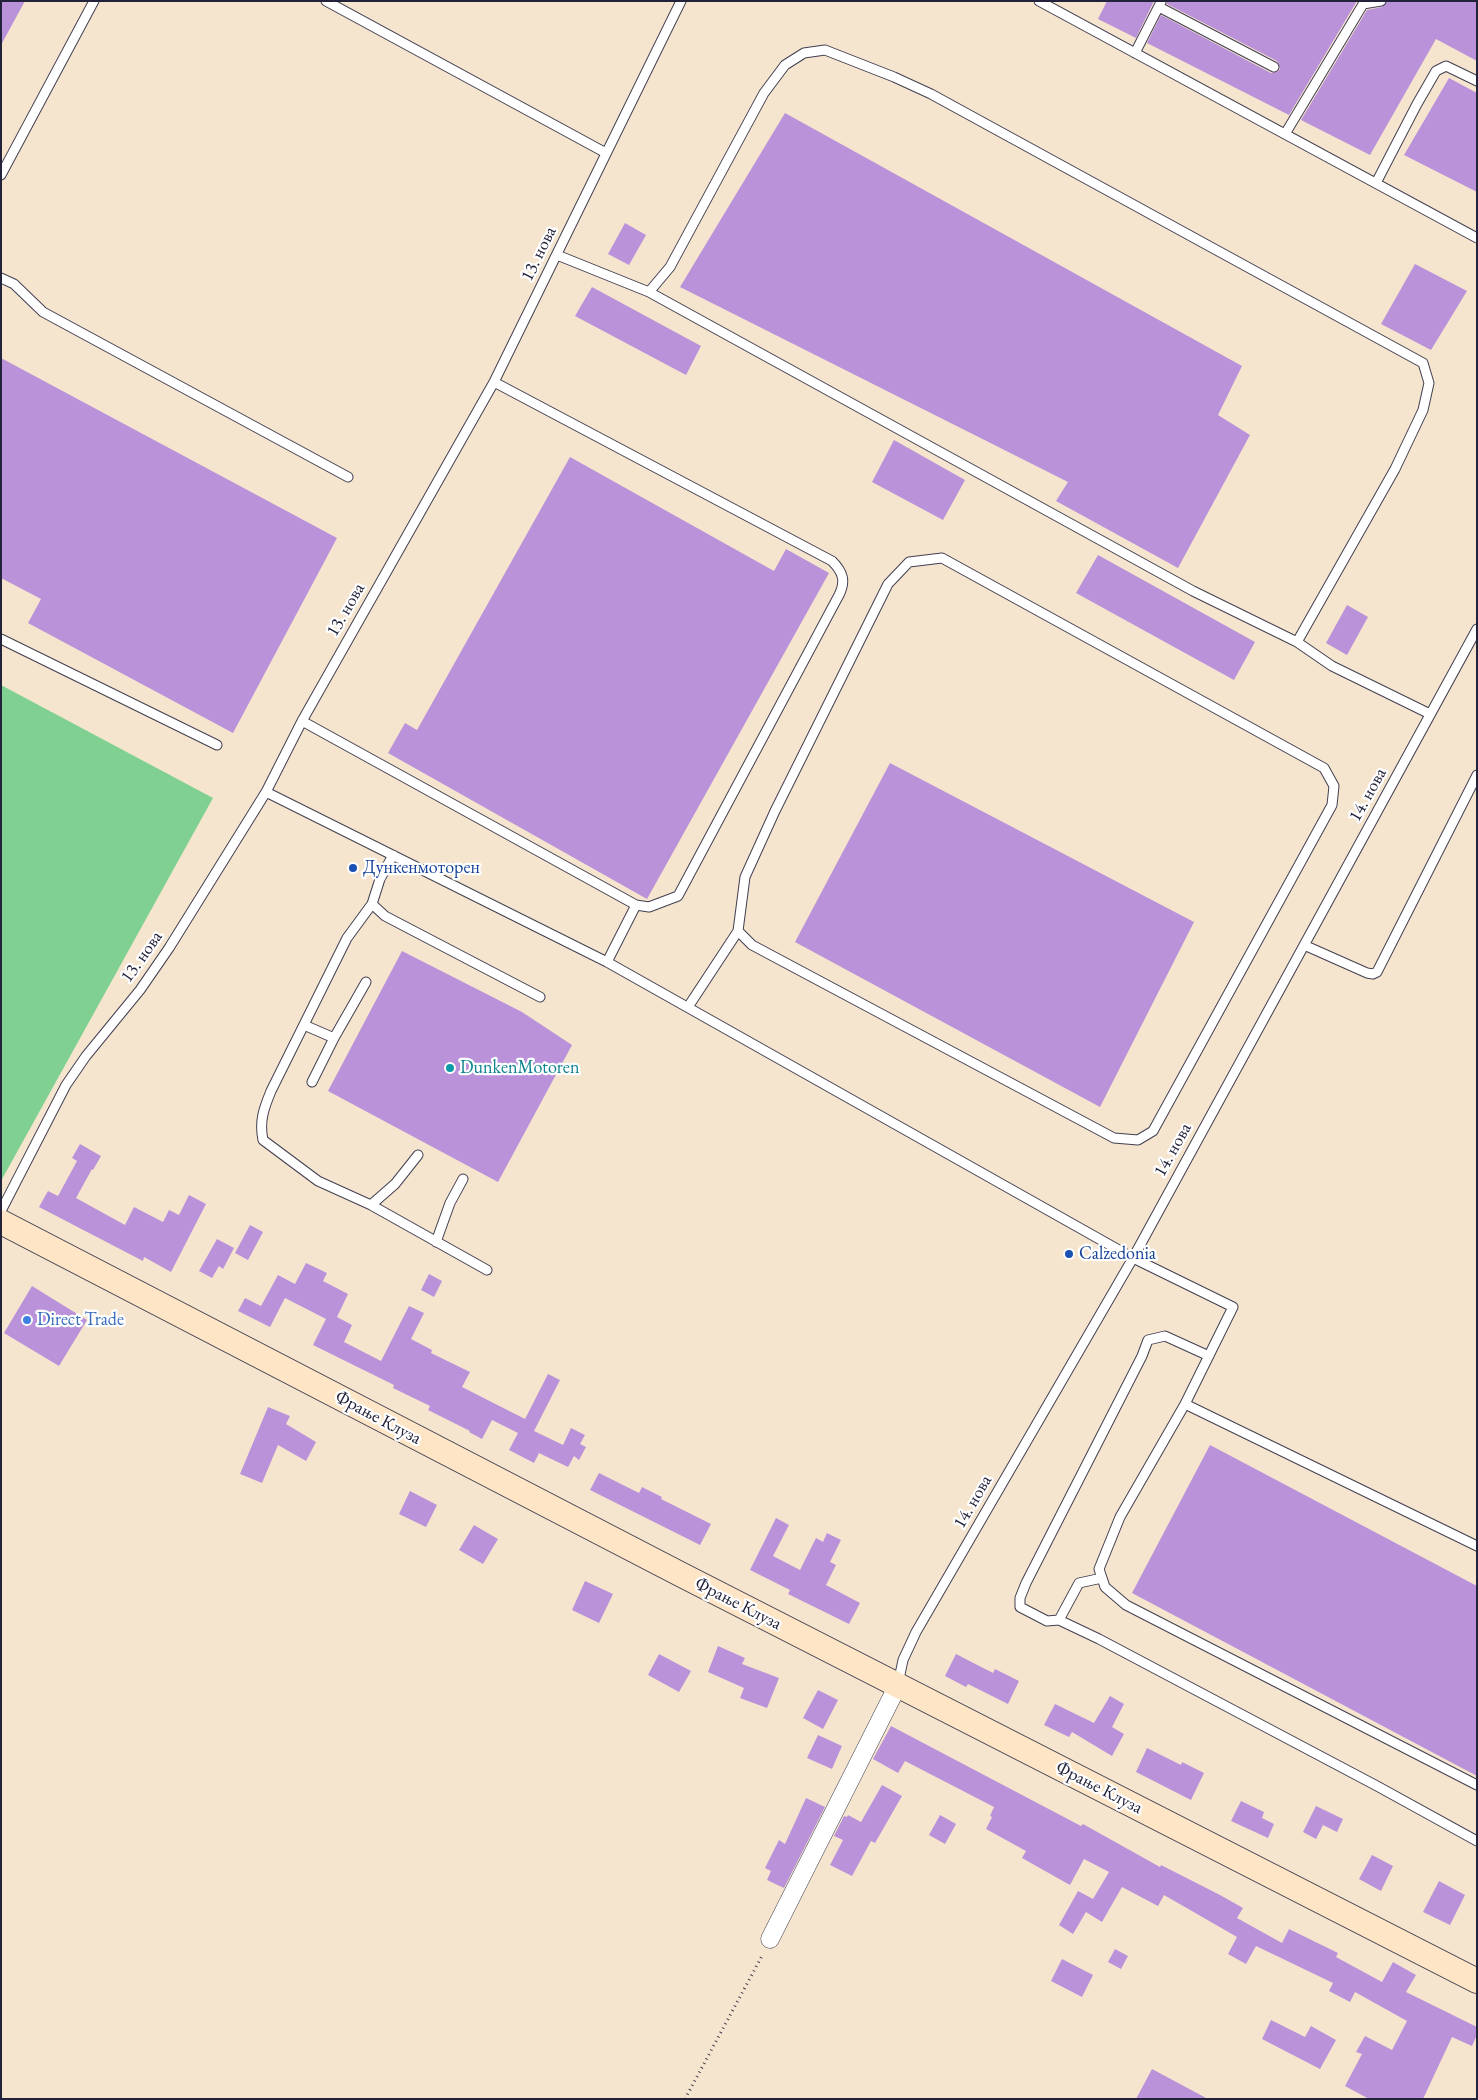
<!DOCTYPE html>
<meta charset="utf-8">
<style>
body{margin:0}
#map{position:relative;width:1478px;height:2100px;overflow:hidden;background:#f6e5ce;font-family:"EB Garamond",serif}
canvas{display:block}
.frame{position:absolute;inset:0;border:2px solid #22223b;pointer-events:none}
</style>
<div id="map">
<canvas width="1478" height="2100"></canvas>
<div class="frame"></div>
</div>
<script>
const context = document.querySelector('canvas').getContext('2d');
context.lineJoin = 'round';
function fill(path, color) {
  context.fillStyle = color;
  context.fill(path, 'evenodd');
}
function strokePath(path, color, width, dash) {
  context.strokeStyle = color;
  context.lineWidth = width;
  context.lineCap = dash ? 'butt' : 'round';
  context.setLineDash(dash || []);
  context.stroke(path);
}
function write(font, color, halo, rows, align = 'center') {
  context.font = font + ' "EB Garamond",serif';
  context.lineWidth = 4.5;
  context.setLineDash([]);
  context.textBaseline = 'middle';
  context.strokeStyle = halo;
  context.fillStyle = color;
  for (const [text, x, y, turn = 0] of rows) {
    context.save();
    context.translate(x, y);
    context.rotate((+turn || 0) * Math.PI / 180);
    context.textAlign = isNaN(turn) ? turn : align;
    if (halo) context.strokeText(text, 0, 0);
    context.fillText(text, 0, 0);
    context.restore();
  }
}
fill(new Path2D(`
 M 1,685 L 213,798 L 1,1181 Z`), '#80d191');
fill(new Path2D(`
 M 1,1 L 25,1 L 1,45 Z
 M 1107,1 L 1154,1 L 1136,38 L 1098,19 Z
 M 1167,1 L 1357,1 L 1289,115 L 1147,43 L 1161,15 L 1271,73 L 1277,72 L 1280,69 L 1279,64 L 1277,61 L 1167,4 Z
 M 1387,1 L 1477,1 L 1477,61 L 1436,39 L 1370,155 L 1301,120 L 1367,10 L 1382,7 Z
 M 1449,78 L 1477,93 L 1477,192 L 1404,155 Z
 M 785,113 L 1242,366 L 1218,415 L 1250,435 L 1178,568 L 1056,501 L 1068,482 L 680,287 Z
 M 625,223 L 646,235 L 629,265 L 608,254 Z
 M 1415,264 L 1467,291 L 1431,350 L 1381,324 Z
 M 592,287 L 701,346 L 686,375 L 575,316 Z
 M 1,358 L 337,538 L 233,733 L 28,623 L 41,599 L 1,578 Z
 M 894,440 L 965,480 L 943,520 L 872,482 Z
 M 570,457 L 774,571 L 786,549 L 829,573 L 647,899 L 388,753 L 405,723 L 417,730 Z
 M 1098,555 L 1255,642 L 1234,680 L 1076,593 Z
 M 1347,605 L 1368,617 L 1347,655 L 1326,643 Z
 M 890,763 L 1194,922 L 1100,1107 L 795,942 Z
 M 402,951 L 522,1012 L 572,1045 L 498,1182 L 328,1091 Z
 M 80,1144 L 101,1156 L 93,1170 L 92,1169 L 76,1198 L 125,1225 L 134,1207 L 163,1222 L 169,1210 L 179,1215 L 189,1195 L 206,1204 L 171,1272 L 144,1257 L 143,1261 L 39,1207 L 48,1191 L 58,1196 L 77,1161 L 72,1158 Z
 M 250,1225 L 263,1232 L 248,1260 L 235,1253 Z
 M 217,1239 L 234,1248 L 223,1269 L 219,1266 L 212,1278 L 199,1271 Z
 M 306,1263 L 327,1273 L 323,1281 L 348,1294 L 337,1317 L 352,1325 L 344,1342 L 381,1361 L 409,1306 L 424,1313 L 411,1339 L 432,1350 L 431,1353 L 470,1372 L 462,1387 L 525,1419 L 548,1374 L 560,1380 L 534,1431 L 563,1445 L 571,1428 L 585,1435 L 580,1444 L 586,1447 L 579,1460 L 574,1456 L 568,1467 L 539,1453 L 534,1463 L 509,1450 L 518,1433 L 492,1420 L 482,1439 L 469,1432 L 470,1431 L 428,1410 L 430,1406 L 393,1388 L 394,1385 L 313,1345 L 326,1319 L 285,1298 L 270,1327 L 238,1311 L 245,1298 L 261,1306 L 278,1275 L 295,1284 Z
 M 429,1274 L 442,1281 L 434,1297 L 421,1290 Z
 M 32,1286 L 87,1320 L 59,1366 L 4,1333 Z
 M 268,1407 L 290,1416 L 286,1424 L 316,1442 L 306,1461 L 278,1445 L 262,1483 L 240,1474 Z
 M 1210,1445 L 1477,1586 L 1477,1776 L 1132,1593 Z
 M 599,1473 L 639,1493 L 642,1487 L 662,1497 L 661,1499 L 711,1524 L 700,1545 L 590,1490 Z
 M 410,1491 L 437,1505 L 426,1527 L 399,1514 Z
 M 776,1518 L 789,1525 L 773,1556 L 800,1570 L 816,1538 L 823,1542 L 827,1533 L 841,1540 L 830,1562 L 836,1565 L 826,1585 L 860,1603 L 849,1624 L 788,1594 L 790,1590 L 750,1570 Z
 M 474,1525 L 498,1539 L 483,1564 L 459,1550 Z
 M 585,1581 L 613,1594 L 599,1623 L 572,1610 Z
 M 718,1646 L 745,1658 L 742,1664 L 779,1678 L 767,1708 L 740,1698 L 744,1688 L 708,1672 Z
 M 659,1654 L 691,1671 L 679,1692 L 648,1675 Z
 M 956,1654 L 993,1673 L 995,1669 L 1019,1681 L 1008,1704 L 968,1684 L 966,1687 L 945,1676 Z
 M 818,1690 L 838,1700 L 823,1729 L 803,1718 Z
 M 1110,1696 L 1124,1704 L 1112,1727 L 1124,1734 L 1112,1756 L 1072,1732 L 1069,1737 L 1044,1725 L 1055,1704 L 1094,1723 Z
 M 891,1726 L 1081,1826 L 1083,1824 L 1160,1867 L 1161,1865 L 1220,1895 L 1243,1908 L 1237,1918 L 1282,1943 L 1289,1929 L 1338,1953 L 1336,1957 L 1382,1982 L 1393,1962 L 1416,1975 L 1406,1992 L 1477,2027 L 1477,2035 L 1472,2046 L 1452,2037 L 1423,2099 L 1369,2099 L 1345,2086 L 1362,2054 L 1356,2052 L 1365,2036 L 1392,2050 L 1407,2021 L 1355,1992 L 1350,2002 L 1329,1991 L 1333,1983 L 1256,1946 L 1246,1964 L 1228,1954 L 1237,1937 L 1164,1895 L 1158,1906 L 1122,1887 L 1102,1922 L 1086,1912 L 1073,1934 L 1059,1925 L 1078,1891 L 1093,1899 L 1109,1872 L 1084,1859 L 1070,1885 L 1022,1858 L 1026,1851 L 986,1829 L 992,1817 L 990,1816 L 994,1807 L 905,1761 L 898,1773 L 873,1759 Z
 M 818,1735 L 842,1746 L 832,1769 L 807,1758 Z
 M 1147,1748 L 1181,1765 L 1182,1762 L 1204,1773 L 1191,1800 L 1136,1772 Z
 M 882,1785 L 902,1796 L 875,1843 L 871,1841 L 852,1876 L 830,1865 L 843,1840 L 834,1836 L 844,1816 L 847,1817 L 848,1815 L 861,1822 Z
 M 806,1798 L 825,1807 L 784,1888 L 767,1880 L 771,1871 L 765,1868 L 779,1840 L 785,1844 Z
 M 1241,1801 L 1264,1812 L 1262,1818 L 1274,1824 L 1268,1838 L 1231,1821 Z
 M 1316,1806 L 1343,1819 L 1337,1832 L 1323,1825 L 1316,1839 L 1303,1832 Z
 M 940,1815 L 956,1824 L 945,1844 L 929,1835 Z
 M 1372,1855 L 1393,1866 L 1381,1891 L 1359,1879 Z
 M 1439,1881 L 1465,1895 L 1450,1925 L 1423,1912 Z
 M 1115,1949 L 1128,1956 L 1121,1969 L 1108,1962 Z
 M 1062,1959 L 1093,1975 L 1082,1997 L 1051,1981 Z
 M 1271,2020 L 1305,2037 L 1311,2026 L 1336,2040 L 1320,2069 L 1262,2039 Z
 M 1152,2069 L 1208,2099 L 1136,2099 Z`), '#ba92da');
const lane = new Path2D(`
 M 326,1 L 606,153
 M 1039,1 L 1477,238
 M 1363,4 L 1381,1
 M 1159,7 L 1274,67
 M 1135,53 L 1161,2
 M 1285,134 L 1365,1
 M 1,175 L 94,1
 M 1376,183 L 1417,104 L 1436,71 L 1446,66 L 1477,81
 M 557,255 L 649,292 L 1193,591 L 1297,642 L 1332,666 L 1430,714
 M 1,278 L 14,284 L 43,312 L 348,477
 M 649,292 L 670,267 L 764,93 L 785,65 L 804,53 L 825,50 L 894,77 L 931,94 L 1423,363 L 1429,383 L 1423,410 L 1395,469 L 1297,642
 M 1,639 L 217,745
 M 302,721 L 636,905 L 649,907 L 678,896 L 839,595 C 846,581 843,572 832,561 L 494,382
 M 266,792 L 607,962 L 1133,1258 L 1233,1307 L 1185,1404 L 1477,1546
 M 393,855 L 380,879 L 372,904 L 385,916 L 540,997
 M 372,904 L 347,938 L 271,1091 C 264,1108 259,1121 263,1140 L 318,1181 L 371,1205 L 487,1270
 M 1304,945 L 1367,973 L 1373,974 L 1377,972 L 1477,775
 M 607,962 L 636,905
 M 688,1007 L 738,931 L 745,877 L 775,811 L 888,584 L 909,562 L 942,558 L 1324,768 L 1334,786 L 1332,805 L 1153,1131 L 1138,1140 L 1114,1138 L 752,945 L 738,931
 M 304,1025 L 334,1038 L 312,1082
 M 334,1038 L 366,982
 M 371,1205 L 395,1184 L 418,1155
 M 1,1211 L 66,1085 L 86,1056 L 140,990 L 169,948 L 266,792 L 302,721 L 494,382 L 681,1
 M 436,1242 L 450,1203 L 463,1179
 M 1185,1404 L 1120,1517 L 1099,1569 L 1105,1587 L 1126,1605 L 1477,1785
 M 1102,1578 L 1079,1583 L 1059,1620 L 1047,1621 L 1020,1607 L 1020,1598 L 1026,1583 L 1142,1356 L 1148,1340 L 1165,1336 L 1209,1356
 M 1059,1620 L 1099,1639 L 1377,1786 L 1477,1841
 M 898,1684 L 903,1660 L 916,1632 L 1133,1258 L 1477,629`);
const street = new Path2D(`
 M 770,1939 L 898,1685`);
const secondary = new Path2D(`
 M 1,1222 L 680,1574 L 1477,1981`);
strokePath(lane, '#423f51', 11);
strokePath(street, '#423f51', 19);
strokePath(secondary, '#423f51', 26);
strokePath(new Path2D(`
 M 685,2099 L 763,1954`), '#423f51', 3, [1, 4]);
strokePath(lane, '#fff', 9);
strokePath(street, '#fff', 18);
strokePath(secondary, '#fde5c5', 24);
for (const [x, y, r, color] of [
 [353,868,5,"#1a4fb4"],
 [450,1068,5,"#0f9aa8"],
 [1069,1254,5,"#1a4fb4"],
 [27,1320,5,"#3f7fe0"]
]) {
  const dot = new Path2D();
  dot.arc(x, y, r, 0, 2 * Math.PI);
  context.fillStyle = color;
  context.fill(dot);
  strokePath(dot, '#fff', 2);
}
write('18px', '#22223b', '#fff', [
 ["13. нова",539,254,-64],
 ["13. нова",346,610,-60],
 ["14. нова",1368,795,-61],
 ["13. нова",142,957,-55],
 ["14. нова",1173,1150,-61],
 ["Фрање Клуза",378,1418,28],
 ["14. нова",973,1502,-60],
 ["Фрање Клуза",738,1604,27],
 ["Фрање Клуза",1099,1788,27]
]);
write('18px', '#164399', '#fff', [
 ["Дункенмоторен",363,868],
 ["Calzedonia",1079,1254]
], 'left');
write('18px', '#0d838f', '#fff', [
 ["DunkenMotoren",460,1068]
], 'left');
write('18px', '#366cbe', '#fff', [
 ["Direct Trade",37,1320]
], 'left');
</script>
